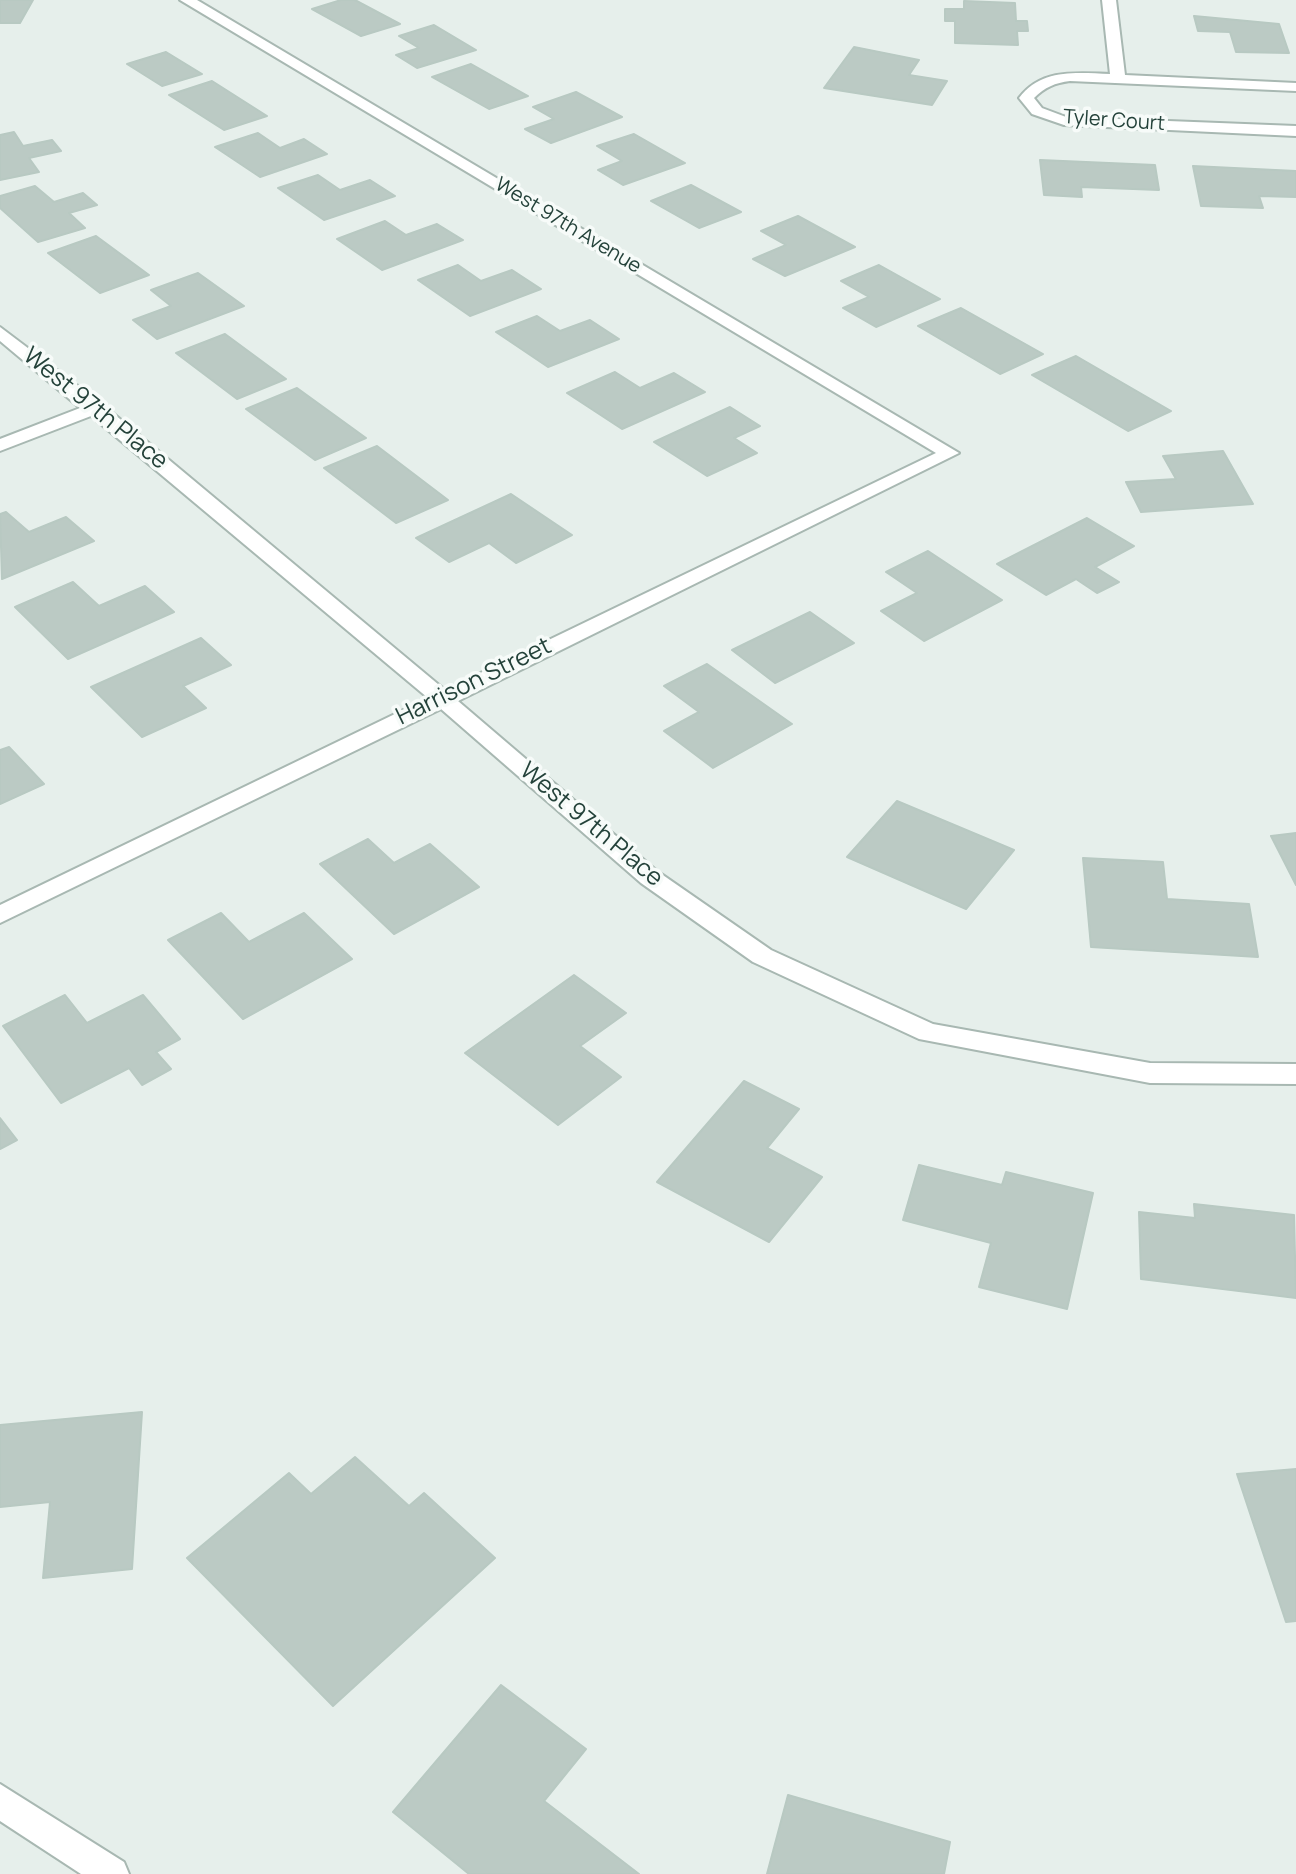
<!DOCTYPE html>
<style>
body{margin:0}
canvas{display:block;background:#e6efeb}
</style>
<canvas width="1296" height="1874"></canvas>
<script>
const context = document.querySelector('canvas').getContext('2d');
context.lineJoin = 'round';
function fill(path, color) {
  context.fillStyle = color;
  context.fill(path, 'evenodd');
}
function strokePath(path, color, width, dash) {
  context.strokeStyle = color;
  context.lineWidth = width;
  context.lineCap = dash ? 'butt' : 'round';
  context.setLineDash(dash || []);
  context.stroke(path);
}
function write(font, color, halo, rows, align = 'center') {
  context.font = font + ' Manrope,sans-serif';
  context.lineWidth = 7;
  context.setLineDash([]);
  context.textBaseline = 'middle';
  context.strokeStyle = halo;
  context.fillStyle = color;
  for (const [text, x, y, turn = 0] of rows) {
    context.save();
    context.translate(x, y);
    context.rotate((+turn || 0) * Math.PI / 180);
    context.textAlign = isNaN(turn) ? turn : align;
    if (halo) context.strokeText(text, 0, 0);
    context.fillText(text, 0, 0);
    context.restore();
  }
}
const building = new Path2D(`
 M 0,0 L 33,0 L 20,23 L 0,23 Z
 M 341,0 L 355,0 L 400,24 L 361,36 L 312,9 Z
 M 964,1 L 1015,3 L 1016,21 L 1027,21 L 1028,31 L 1017,31 L 1018,45 L 955,43 L 955,21 L 945,21 L 945,9 L 964,9 Z
 M 1194,16 L 1279,24 L 1289,53 L 1236,52 L 1230,32 L 1198,31 Z
 M 434,25 L 476,50 L 417,68 L 396,55 L 419,48 L 399,36 Z
 M 854,47 L 919,60 L 909,75 L 947,81 L 932,105 L 824,88 Z
 M 166,52 L 202,74 L 162,86 L 127,64 Z
 M 471,64 L 528,96 L 489,109 L 432,77 Z
 M 212,81 L 267,116 L 224,130 L 169,95 Z
 M 576,92 L 622,117 L 551,143 L 525,129 L 554,119 L 533,107 Z
 M 14,132 L 23,146 L 52,140 L 61,151 L 29,158 L 39,172 L 0,180 L 0,135 Z
 M 258,133 L 280,148 L 304,139 L 327,154 L 260,177 L 215,147 Z
 M 634,134 L 685,163 L 623,185 L 598,170 L 622,161 L 597,146 Z
 M 1040,160 L 1155,165 L 1159,190 L 1081,187 L 1082,197 L 1044,195 Z
 M 1193,166 L 1296,171 L 1296,197 L 1259,196 L 1263,208 L 1201,206 Z
 M 318,175 L 340,190 L 370,180 L 395,196 L 324,220 L 278,188 Z
 M 691,185 L 741,212 L 699,228 L 651,201 Z
 M 35,186 L 54,202 L 83,193 L 97,205 L 69,213 L 85,228 L 38,242 L 0,208 L 0,196 Z
 M 798,216 L 855,247 L 785,276 L 753,259 L 786,245 L 761,231 Z
 M 385,221 L 406,235 L 437,224 L 463,240 L 382,270 L 337,239 Z
 M 96,236 L 149,275 L 100,293 L 48,253 Z
 M 458,265 L 481,281 L 512,270 L 541,289 L 470,316 L 418,280 Z
 M 879,265 L 940,299 L 876,327 L 843,308 L 869,297 L 841,281 Z
 M 198,273 L 244,306 L 157,339 L 133,320 L 171,306 L 151,290 Z
 M 961,308 L 1043,354 L 1000,374 L 918,326 Z
 M 537,316 L 560,331 L 590,320 L 619,339 L 548,367 L 496,332 Z
 M 225,334 L 286,379 L 237,399 L 176,353 Z
 M 1076,356 L 1171,411 L 1128,431 L 1032,375 Z
 M 615,372 L 640,388 L 674,373 L 705,392 L 622,429 L 567,393 Z
 M 297,388 L 366,438 L 315,460 L 246,409 Z
 M 730,407 L 760,426 L 734,438 L 757,453 L 707,476 L 654,442 Z
 M 377,446 L 448,500 L 396,523 L 324,468 Z
 M 1223,451 L 1253,504 L 1141,512 L 1126,482 L 1176,479 L 1163,456 Z
 M 511,494 L 572,535 L 516,563 L 489,543 L 449,562 L 416,538 Z
 M 6,512 L 29,532 L 66,517 L 94,541 L 2,579 L 0,514 Z
 M 1087,518 L 1134,546 L 1095,567 L 1119,582 L 1097,593 L 1076,579 L 1046,595 L 997,564 Z
 M 928,551 L 1002,600 L 924,641 L 881,611 L 917,593 L 886,572 Z
 M 73,582 L 99,606 L 145,586 L 174,612 L 68,659 L 15,607 Z
 M 810,612 L 854,643 L 775,683 L 732,650 Z
 M 201,638 L 231,665 L 183,686 L 206,708 L 142,737 L 91,687 Z
 M 707,664 L 792,724 L 713,768 L 664,731 L 699,712 L 664,686 Z
 M 9,747 L 44,784 L 0,804 L 0,750 Z
 M 897,801 L 1014,850 L 966,909 L 847,857 Z
 M 1296,833 L 1296,885 L 1271,836 Z
 M 368,839 L 394,863 L 430,844 L 479,887 L 394,934 L 320,864 Z
 M 1083,858 L 1163,862 L 1167,899 L 1249,904 L 1258,957 L 1091,947 Z
 M 221,913 L 249,942 L 304,913 L 352,959 L 243,1019 L 168,940 Z
 M 574,975 L 626,1013 L 580,1046 L 621,1077 L 558,1125 L 465,1053 Z
 M 65,995 L 87,1023 L 143,995 L 180,1039 L 156,1052 L 171,1069 L 142,1085 L 129,1068 L 61,1103 L 3,1026 Z
 M 744,1081 L 799,1109 L 767,1148 L 822,1177 L 769,1242 L 657,1182 Z
 M 0,1118 L 17,1140 L 0,1149 Z
 M 919,1165 L 1002,1185 L 1006,1172 L 1093,1193 L 1067,1309 L 979,1287 L 991,1243 L 903,1220 Z
 M 1194,1204 L 1294,1215 L 1296,1298 L 1141,1279 L 1139,1212 L 1195,1218 Z
 M 142,1412 L 132,1569 L 43,1578 L 50,1502 L 0,1507 L 0,1425 Z
 M 355,1457 L 409,1506 L 424,1493 L 495,1558 L 333,1706 L 187,1558 L 289,1473 L 311,1494 Z
 M 1296,1469 L 1296,1621 L 1286,1622 L 1237,1474 Z
 M 501,1685 L 586,1749 L 544,1801 L 639,1874 L 469,1874 L 393,1812 Z
 M 788,1795 L 950,1842 L 944,1874 L 767,1874 Z`);
fill(building, '#bbcac4');
strokePath(building, '#b8c9c2', 2);
const minor = new Path2D(`
 M 180,0 L 197,0 L 959,453 L 458,701 L 657,871 L 771,950 L 933,1024 L 1150,1063 L 1296,1064 L 1296,1084 L 1150,1083 L 919,1039 L 753,962 L 641,883 L 441,709 L 0,923 L 0,905 L 428,698 L 91,416 L 0,451 L 0,439 L 80,408 L 0,341 L 0,327 L 102,404 L 445,690 L 936,453 Z
 M 1102,0 L 1116,0 L 1125,75 L 1296,83 L 1296,91 L 1070,81 C 1055,83 1045,87 1034,98 L 1042,108 L 1066,117 L 1296,126 L 1296,136 L 1064,125 L 1032,114 L 1019,98 C 1042,68 1076,73 1110,74 Z
 M 0,1784 L 124,1862 L 129,1874 L 81,1874 L 0,1821 Z`);
strokePath(minor, '#a8b8b2', 4);
fill(minor, '#fff');
write('20px', '#24423a', '#f7fbf9', [
 ["Tyler Court",1114,121,4],
 ["West 97th Avenue",568,226,31]
]);
write('24px', '#24423a', '#f7fbf9', [
 ["West 97th Place",95,409,39],
 ["Harrison Street",474,682,-26],
 ["West 97th Place",591,825,40]
]);
</script>
